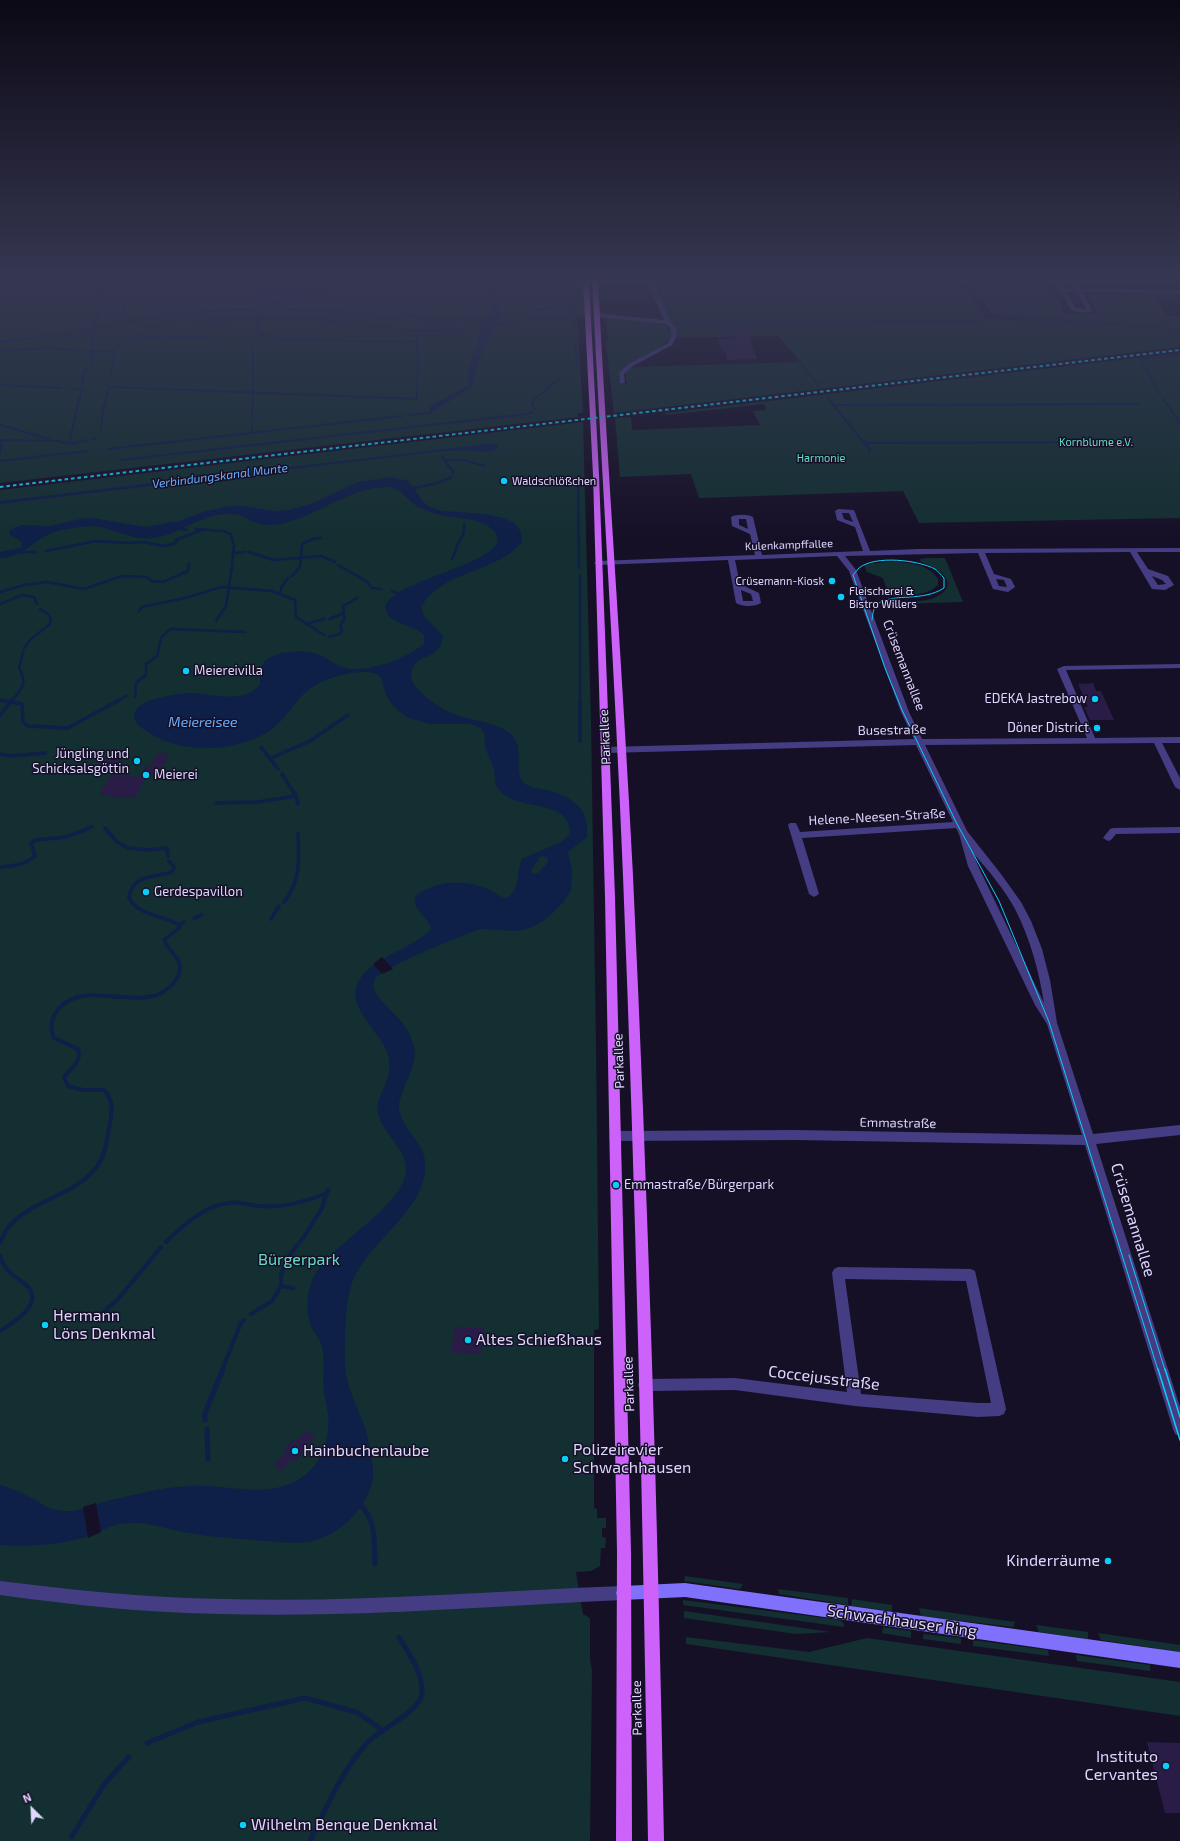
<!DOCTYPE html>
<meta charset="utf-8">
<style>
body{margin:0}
#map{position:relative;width:1180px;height:1841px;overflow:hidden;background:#161027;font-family:"Exo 2",sans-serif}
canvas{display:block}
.north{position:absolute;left:12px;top:1789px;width:40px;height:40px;-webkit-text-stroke:3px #161027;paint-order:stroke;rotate:336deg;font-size:11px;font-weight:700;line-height:16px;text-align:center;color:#dfd7fe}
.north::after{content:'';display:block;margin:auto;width:14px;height:18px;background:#dfd7fe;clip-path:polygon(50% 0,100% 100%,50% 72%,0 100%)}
</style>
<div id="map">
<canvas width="1180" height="1841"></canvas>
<div class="north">N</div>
</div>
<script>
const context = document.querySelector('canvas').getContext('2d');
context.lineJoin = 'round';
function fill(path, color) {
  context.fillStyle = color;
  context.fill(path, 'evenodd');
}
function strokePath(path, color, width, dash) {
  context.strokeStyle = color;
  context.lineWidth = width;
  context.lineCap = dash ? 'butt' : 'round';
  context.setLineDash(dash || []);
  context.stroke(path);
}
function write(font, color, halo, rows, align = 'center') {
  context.font = font + ' "Exo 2",sans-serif';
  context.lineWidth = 3;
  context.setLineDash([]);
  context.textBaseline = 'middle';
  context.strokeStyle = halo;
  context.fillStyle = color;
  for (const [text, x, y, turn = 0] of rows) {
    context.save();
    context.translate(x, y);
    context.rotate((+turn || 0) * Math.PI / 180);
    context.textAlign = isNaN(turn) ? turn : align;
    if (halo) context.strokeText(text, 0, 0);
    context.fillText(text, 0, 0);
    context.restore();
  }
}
fill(new Path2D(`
 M 0,280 L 583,280 L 585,317 L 577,316 L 583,413 L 578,413 L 578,417 L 0,483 Z
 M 658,280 L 960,280 L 986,319 L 1041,321 L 1040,319 L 992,315 L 967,280 L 1048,280 L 1065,314 L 1098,314 L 1087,294 L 1153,294 L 1167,316 L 1180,316 L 1180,347 L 614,413 L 606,343 L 608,340 L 606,320 L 608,318 L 658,322 L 667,326 L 671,336 C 664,349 633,360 619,372 L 620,384 L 627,384 L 625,373 L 631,367 L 801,362 L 778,336 L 678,338 L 674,324 L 669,320 L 655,288 L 657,287 Z
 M 1180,353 L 1180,518 L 919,523 L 903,491 L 699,498 L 691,474 L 620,477 L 615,418 L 631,417 L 632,430 L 760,425 L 753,411 L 766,410 L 764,404 L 667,415 L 665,413 Z
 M 583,422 L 591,721 L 596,1045 L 599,1329 L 594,1330 L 594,1508 L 597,1509 L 597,1518 L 606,1518 L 606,1528 L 602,1528 L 602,1537 L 606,1538 L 605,1548 L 601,1548 L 600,1566 L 591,1571 L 576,1572 L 583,1614 L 590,1618 L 590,1659 L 592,1671 L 590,1841 L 0,1841 L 0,490 Z
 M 927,558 L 945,558 L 963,602 L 900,604 L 899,601 C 909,601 924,602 934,598 C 963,585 940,568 921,562 L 920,559 Z
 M 886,562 C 904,562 927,562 938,579 L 938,585 C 926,597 905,595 889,596 L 883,578 L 867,572 L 864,565 Z
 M 685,1576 L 743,1584 L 740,1589 L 684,1581 Z
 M 778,1589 L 848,1598 L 848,1605 L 779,1594 Z
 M 852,1599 L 892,1605 L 892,1611 L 851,1606 Z
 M 683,1600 L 840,1620 L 844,1624 L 844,1627 L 683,1605 Z
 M 919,1608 L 1015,1622 L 1013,1627 L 921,1616 Z
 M 684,1611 L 831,1632 L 796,1634 L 684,1618 Z
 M 1036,1625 L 1088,1632 L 1088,1639 L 1039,1632 Z
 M 883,1627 L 911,1631 L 911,1638 L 882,1633 Z
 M 1098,1633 L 1180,1645 L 1180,1652 L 1101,1640 Z
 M 923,1634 L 961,1638 L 961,1644 L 923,1639 Z
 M 686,1637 L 809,1652 L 867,1638 L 1180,1682 L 1180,1716 L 686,1644 Z
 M 973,1640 L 1048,1650 L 1049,1656 L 973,1646 Z
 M 1076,1655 L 1150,1665 L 1150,1671 L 1077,1661 Z`), '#132f31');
fill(new Path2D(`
 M 333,280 L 346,280 L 340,284 L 337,291 L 330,295 L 306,302 L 276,304 L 262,303 L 250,297 L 253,290 C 263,283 275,286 286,287 C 302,287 318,286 333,280 Z
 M 388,280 L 432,280 C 420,291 399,288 384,287 L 383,285 L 389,283 Z
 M 491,280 L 497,280 L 494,291 L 499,302 L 499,311 L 503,315 C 498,319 498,322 495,327 C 484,344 479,360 473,379 L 473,385 C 459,396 445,404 430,413 L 429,408 L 432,405 L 469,385 C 465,364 481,343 482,323 L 491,315 L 491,311 L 489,293 Z
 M 487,444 L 496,444 L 499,447 L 497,449 L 486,452 L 463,450 L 435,452 L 0,504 L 0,501 Z
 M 392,477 L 408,481 C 417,490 420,503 432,508 C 452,517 526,505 522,542 C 495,574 442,570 421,607 L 424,616 L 443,636 C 442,641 441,646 437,650 C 428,659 411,658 411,676 C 411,689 438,707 449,712 C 464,719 481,720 496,726 C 532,738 511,764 523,782 C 527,787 536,788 542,789 C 569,795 590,806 587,837 L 568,852 L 572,869 L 571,890 L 564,901 L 553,913 L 543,921 L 532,927 L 518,931 L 482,929 L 474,931 C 458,938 377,968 374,981 C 369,996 399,1015 406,1028 C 421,1053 414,1063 404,1088 C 402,1094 398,1102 399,1109 C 401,1127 424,1144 425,1161 C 429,1210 368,1240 352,1283 C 347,1298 346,1316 345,1331 C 345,1345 344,1361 346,1374 C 349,1392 358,1409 364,1425 C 368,1435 369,1446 371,1457 C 372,1463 374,1471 373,1478 C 368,1506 341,1535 313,1541 C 294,1545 272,1541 253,1540 C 232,1538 210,1537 189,1533 C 170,1530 151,1522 131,1523 C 109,1523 104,1532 85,1537 C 58,1545 28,1547 0,1545 L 0,1485 C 13,1488 23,1494 35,1500 C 41,1503 47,1508 52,1509 C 75,1515 84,1507 104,1502 C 133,1495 161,1487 190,1486 C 222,1484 257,1496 287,1485 C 312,1476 326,1455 328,1430 C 330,1416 326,1405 324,1391 C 322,1377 326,1355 321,1343 C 319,1338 316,1335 313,1330 C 306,1316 306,1299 311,1283 C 325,1245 405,1209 406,1169 C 406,1148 382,1133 378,1113 C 374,1093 397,1081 387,1052 C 379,1029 339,1003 363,975 C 381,954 412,949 431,929 C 428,916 412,910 415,896 C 438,880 462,879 488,889 C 496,893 498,897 507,898 C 521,889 516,872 522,859 L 561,842 L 570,834 C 572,796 513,814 497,787 C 493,781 496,773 493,767 C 489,755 483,748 485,735 L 481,728 L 469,724 L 429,724 L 407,717 L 394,707 L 387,697 L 380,676 C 367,666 327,677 314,686 C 297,696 288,717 272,729 C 239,752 186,755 151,734 C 142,728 128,721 137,709 C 141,704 148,701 155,699 C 165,696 176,694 187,693 C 209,693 243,705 260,685 C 260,679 260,669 263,664 C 270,650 307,649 320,655 C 329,659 339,668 350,669 C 372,671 407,658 424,644 L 424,635 C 414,625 393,624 387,613 C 369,583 520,563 495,532 C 483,517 457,519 441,515 C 435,514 429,511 423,509 C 409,505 403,487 387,487 C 349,488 320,514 285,523 C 276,525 264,526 256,523 C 247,520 243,514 233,514 C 203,512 182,534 154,538 C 136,541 118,531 101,527 C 88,525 74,528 61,530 C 34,536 27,557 0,558 L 0,552 L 21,548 L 22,542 L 9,534 L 10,530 L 21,525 L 50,526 L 80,519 L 92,518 L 146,527 L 179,521 L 206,511 L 232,506 L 242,506 L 275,511 L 289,510 L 311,504 L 358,482 ZM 544,856 L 548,858 L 547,867 L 543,872 L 533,874 L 531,870 L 540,857 Z`), '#0e1f48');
fill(new Path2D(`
 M 382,957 L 393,969 L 382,974 L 373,964 Z
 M 96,1503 L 101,1532 L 88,1538 L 83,1507 Z`), '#161027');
strokePath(new Path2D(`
 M 128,280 L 127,289 L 131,289
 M 571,280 L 574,308
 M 964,280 L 989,318
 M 669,285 L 677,280
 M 658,287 L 665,286
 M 0,289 L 54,289
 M 66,289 L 74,289
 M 84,289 L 99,290 L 103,292 L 100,306
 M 137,289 L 198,289
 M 658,289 L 662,303
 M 125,299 L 122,315 L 133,321
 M 283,309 L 353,313
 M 533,310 L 573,306
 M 665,310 L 671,320
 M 574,311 L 575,328
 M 199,312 L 247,309 L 264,317
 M 176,314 L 194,312
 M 360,314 L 394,319 L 413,315 L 431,321 L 470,319 L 487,321
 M 167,315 L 172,315
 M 255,318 L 259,325 L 256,328 L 257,333 L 278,339 L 356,341
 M 528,320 L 574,317
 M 986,320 L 989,318 L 1002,318 L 1103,323 L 1180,330
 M 197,321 L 300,317 L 356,324
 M 675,323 L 979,321
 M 362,325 L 417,331 L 486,328
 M 491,325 L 518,322
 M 80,331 L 162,316
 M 417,331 L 418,370
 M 140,337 L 162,337
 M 167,337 L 210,337
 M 358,341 L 417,342
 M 0,342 L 75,332
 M 253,348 L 253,386
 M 0,351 L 47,348 L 79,351
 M 83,352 L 115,351
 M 797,359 L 810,375
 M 89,368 L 92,367 L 92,341 L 99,308
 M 574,368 L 577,366 L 575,342
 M 811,376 L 819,386
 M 110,377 L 115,351 L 122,341 L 140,337 L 148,327 L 173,324
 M 82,384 L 85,370 L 87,369
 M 0,385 L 61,388
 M 417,385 L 418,373
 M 109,387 L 417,399 L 417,389
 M 71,389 L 82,390
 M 1160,394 L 1140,359 L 1180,355
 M 827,397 L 870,450
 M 1163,398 L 1180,423
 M 834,405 L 1139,404
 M 535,409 L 532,405 L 534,400 L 561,377
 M 408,415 L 430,413 L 431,409
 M 252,418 L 253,389
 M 252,424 L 252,432
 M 0,425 L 49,439
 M 101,427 L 103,410 L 109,386
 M 93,439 L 96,438
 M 0,440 L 58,441 L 69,444 L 88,440
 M 864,443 L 1126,442
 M 69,444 L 82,387
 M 108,449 L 402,416
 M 0,453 L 2,440
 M 442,456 L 448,466
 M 121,460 L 527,414 L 532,412
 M 445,460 L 465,460 L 484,466
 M 0,461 L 88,451`), '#0e1f48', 2);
strokePath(new Path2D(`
 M 447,465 L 453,470 L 453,473
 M 482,465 L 484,466
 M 578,477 L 579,568
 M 410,489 L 438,483 L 452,477
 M 177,528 L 187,530
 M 196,529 L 223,531 L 231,534 L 233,543
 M 46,551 L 96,541 L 129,543 L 143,542 L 164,546 L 176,543 L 176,540 L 204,529
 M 19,552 L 36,552
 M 249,552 L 273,560 L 321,556 L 335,562
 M 233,553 L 245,552
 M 452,559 C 455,555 454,551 457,546 C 462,535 464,538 464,524
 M 232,564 L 234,545
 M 338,565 L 366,581 L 372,588 L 381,589
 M 580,575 L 580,701
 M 292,576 L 300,567 L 302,544 L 313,539 L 321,538
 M 392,591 L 402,595
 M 0,592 L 24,585 L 47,582 L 84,589 L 122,576 L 147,577 L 152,581 L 163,582 L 188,571 L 189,564
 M 280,593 L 282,586 L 288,578
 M 0,604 L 22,595 L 34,597 L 37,604
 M 139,611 L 142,607 L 185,598 L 221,587 L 272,591 L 295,600 L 296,617 L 324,635
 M 329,619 L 344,613 L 343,606 L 357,598
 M 216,621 L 226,606 L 232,566
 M 306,624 L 324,619
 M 329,637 L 340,634 L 342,630 L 340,626 L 344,620 L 344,613
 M 24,648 L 31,639 L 50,624 C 52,615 47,613 40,609
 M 135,697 L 136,683 L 146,675 L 146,664 L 157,656 L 161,638 L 170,629 L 245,632
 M 0,700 L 3,701
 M 12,701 C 22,687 28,685 19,668 L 23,652
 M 118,701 L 126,696`), '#0e1f48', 2.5);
strokePath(new Path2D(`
 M 0,700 L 22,704 L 23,722 L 28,726 L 68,728 L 119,700
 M 580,700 L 580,741
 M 0,715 L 12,700
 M 261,747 L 278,769
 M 0,754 L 11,756 L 45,753
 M 271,758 L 310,741 L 348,715
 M 282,774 L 296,796 L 298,804
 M 216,803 L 258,802 L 296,796
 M 105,828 L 117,842 L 128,848 L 148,850 L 167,848 L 168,856
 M 0,867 C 13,866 25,865 35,856 L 31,843 L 36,840 L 66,837 L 92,827
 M 538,876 L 549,864
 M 284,902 C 301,882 299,858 298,833
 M 194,918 L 202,915
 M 271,919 L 279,906
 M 179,925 L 184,922
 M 77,997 L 92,995 L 118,997
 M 149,997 C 163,995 184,980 179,963 C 176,954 168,949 164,940 L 179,928 L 179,925 C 162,914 140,917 129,898 C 132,874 154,878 172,872 L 174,867 L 169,861`), '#0e1f48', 3.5);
strokePath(new Path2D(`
 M 108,996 L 139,998 L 154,996
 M 166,1242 C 182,1226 204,1206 228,1203 C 238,1201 248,1205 258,1206 C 281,1208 305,1202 327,1193
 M 0,1243 C 2,1239 4,1233 7,1229 C 30,1199 76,1197 98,1165 C 106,1154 107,1137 110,1124 C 112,1111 114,1101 104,1090 L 83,1090 L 68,1086 L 64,1077 C 72,1068 82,1061 78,1049 L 54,1038 C 45,1017 63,998 84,996
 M 0,1255 C 5,1273 13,1274 26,1285 C 46,1303 14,1322 0,1331
 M 281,1286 L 293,1288
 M 251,1314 L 272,1301 L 281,1286 L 281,1275 L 288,1257 L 303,1238 L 321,1210 L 328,1190
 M 99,1316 L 118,1299 L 161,1247
 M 222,1370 L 241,1323 L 244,1320`), '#0e1f48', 4);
strokePath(new Path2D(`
 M 205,1420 L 205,1413 L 223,1369
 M 207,1429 L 208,1459
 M 358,1503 C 377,1518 374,1542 375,1564
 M 147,1743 L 198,1722 L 305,1698 L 356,1712 L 377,1726 L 382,1732
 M 72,1836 L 105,1783 L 129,1757
 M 310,1841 C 326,1809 342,1770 367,1743 C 380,1729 420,1712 422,1693 C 423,1672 409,1654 399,1637`), '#0e1f48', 5);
fill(new Path2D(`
 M 730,327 L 746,327 L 757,359 L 727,360 L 725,351 L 722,351 L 718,340 L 734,338 Z
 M 1093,683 L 1096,691 L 1101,691 L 1114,720 L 1090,720 L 1084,707 L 1088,707 L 1078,684 Z
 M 114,750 L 126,751 L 115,770 L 103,769 Z
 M 158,753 L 169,754 L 160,772 L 153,772 L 150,777 L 140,776 L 146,766 L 150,767 Z
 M 111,775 L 146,777 L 135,798 L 110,798 L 111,796 L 99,795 Z
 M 455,1327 L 484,1328 L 481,1354 L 451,1353 Z
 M 307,1430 L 315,1437 L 304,1448 L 306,1450 L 295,1462 L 292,1460 L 281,1471 L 274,1465 L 286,1452 L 283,1450 L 293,1440 L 295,1442 Z
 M 1147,1742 L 1180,1743 L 1180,1813 L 1165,1813 Z`), '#291d47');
fill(new Path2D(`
 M 650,280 L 656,280 L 656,289 L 671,322 L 676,328 L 677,336 L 672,345 L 633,366 L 624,374 L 625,383 L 620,384 L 619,372 L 629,364 L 668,343 L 671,336 L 670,328 L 666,324 L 597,317 L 594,315 L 597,313 L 664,320 L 650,289 Z
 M 1054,280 L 1060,280 L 1064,288 L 1075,289 L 1070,280 L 1076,280 L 1080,289 L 1180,290 L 1180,294 L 1082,292 L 1093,311 C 1088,314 1076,313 1071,310 ZM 1066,292 L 1077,292 L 1086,309 L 1076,308 Z
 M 838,509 L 854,510 L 870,551 L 918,549 L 1180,548 L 1180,552 L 1137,552 L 1148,569 L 1168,576 L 1174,585 L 1165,590 L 1152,589 L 1130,552 L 985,553 L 994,574 L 1011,579 L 1015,587 L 1008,592 L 993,589 L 978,553 L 845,556 L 856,570 L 909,712 L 922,739 L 1087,738 L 1057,669 L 1064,666 L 1180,664 L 1180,668 L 1066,670 L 1095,738 L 1180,737 L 1180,743 L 1162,743 L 1180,778 L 1180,790 L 1175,787 L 1154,743 L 925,745 L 967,831 L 1001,874 L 1021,902 L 1031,921 L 1042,949 L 1050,980 L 1057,1023 L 1093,1134 L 1180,1125 L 1180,1135 L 1096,1144 L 1180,1407 L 1180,1436 L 1175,1434 L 1173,1429 L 1085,1145 L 796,1140 L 615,1141 L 611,1139 L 609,1136 L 611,1133 L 615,1131 L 796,1130 L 1082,1135 L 1047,1024 L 1035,1005 L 968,866 L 959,834 L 956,828 L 802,838 L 819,894 L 814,897 L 809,894 L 788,825 L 790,823 L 796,823 L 800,832 L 953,822 L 916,745 L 605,753 L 601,750 L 605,747 L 914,739 L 901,712 L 849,571 L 837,556 L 735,560 L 740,584 L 759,593 L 761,603 C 755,607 742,607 736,603 L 728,560 L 598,565 L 594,563 L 598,561 L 755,555 L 750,534 L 732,526 L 731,517 C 736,514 748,514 753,517 L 762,555 L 863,551 L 855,527 L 837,520 L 835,511 ZM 842,513 L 849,513 L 853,522 L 844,519 ZM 739,519 L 746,519 L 748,529 L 739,525 ZM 1152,576 L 1162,580 L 1166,584 L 1158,585 ZM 996,579 L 1004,580 L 1007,587 L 999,586 ZM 741,590 L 751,594 L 753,601 L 743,601 ZM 974,854 C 989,871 1004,889 1015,909 C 1030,938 1039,971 1044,1003 L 978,866 Z
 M 1180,827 L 1180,833 L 1116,834 L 1111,840 L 1108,841 L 1103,838 L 1110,829 L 1113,828 Z
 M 838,1267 L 971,1269 L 975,1271 L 1006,1409 L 1004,1414 L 999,1416 L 978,1417 L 855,1406 L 735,1390 L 645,1391 L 640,1390 L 638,1385 L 640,1380 L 645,1379 L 735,1378 L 847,1392 L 832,1273 L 834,1269 ZM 845,1279 L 966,1281 L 991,1403 L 978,1403 L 861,1394 Z
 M 0,1581 C 74,1590 147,1598 222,1599 C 355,1603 490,1591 623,1586 L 628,1588 L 630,1593 L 628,1598 L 623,1600 C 490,1606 355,1618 222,1614 C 147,1613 74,1605 0,1595 Z`), '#453d84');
fill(new Path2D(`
 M 685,1583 L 1180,1652 L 1180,1668 L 685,1597 L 623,1600 L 618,1598 L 616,1593 L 618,1588 L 623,1586 Z`), '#7f71fb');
fill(new Path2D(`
 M 583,280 L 589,280 L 599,475 L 615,897 L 631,1552 L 632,1841 L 616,1841 L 617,1552 L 605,897 L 593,475 Z
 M 592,280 L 598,280 C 608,479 623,677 633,876 C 648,1197 658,1519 664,1841 L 648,1841 C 643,1519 636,1197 623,876 C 615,677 602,479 592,280 Z`), '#cd62fa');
strokePath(new Path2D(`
 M 872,620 C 873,613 873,607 879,603 C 896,593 922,602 944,588 L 944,578 C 941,575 938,571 935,569 C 918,560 875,555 859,568 C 857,570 855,573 853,575 L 885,668 L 902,710 L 956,822 L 999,901 L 1049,1022 L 1158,1370
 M 1129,1255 L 1165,1370`), '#0acef7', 1);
strokePath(new Path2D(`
 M 1158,1369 L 1180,1440
 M 1165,1369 L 1180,1417`), '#0acef7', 1.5);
strokePath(new Path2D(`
 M 0,487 L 1180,350`), '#0acef7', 2, [3.5, 3]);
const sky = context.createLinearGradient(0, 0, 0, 538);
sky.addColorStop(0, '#0c0915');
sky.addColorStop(0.52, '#363752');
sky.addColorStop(1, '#36375200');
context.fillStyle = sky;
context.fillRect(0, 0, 1180, 538);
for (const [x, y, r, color] of [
 [504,481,4,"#0acef7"],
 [832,581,4,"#0acef7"],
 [841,597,4,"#0acef7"],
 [186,671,4,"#0acef7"],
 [1095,699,4,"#0acef7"],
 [1097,728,4,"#0acef7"],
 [137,761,4,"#0acef7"],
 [146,775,4,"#0acef7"],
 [146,892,4,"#0acef7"],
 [616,1185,4,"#0acef7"],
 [45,1325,4,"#0acef7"],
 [468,1340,4,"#0acef7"],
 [295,1451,4,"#0acef7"],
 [565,1459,4,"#0acef7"],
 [1108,1561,4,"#0acef7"],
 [1166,1766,4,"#0acef7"],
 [243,1825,4,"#0acef7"]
]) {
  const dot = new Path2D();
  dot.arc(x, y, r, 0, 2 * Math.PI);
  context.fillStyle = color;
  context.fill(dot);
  strokePath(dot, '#161027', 1.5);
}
write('11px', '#65ddc8', '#161027', [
 ["Kornblume e.V.",1096,442],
 ["Harmonie",821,458]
]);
write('11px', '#dfd7fe', '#161027', [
 ["Waldschlößchen",512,481],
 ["Crüsemann-Kiosk",824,581,"right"],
 ["Fleischerei &",849,591],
 ["Bistro Willers",849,604]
], 'left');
write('11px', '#dfd7fe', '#161027', [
 ["Kulenkampffallee",789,545,-2]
]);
write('italic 12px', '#69acfa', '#161027', [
 ["Verbindungskanal Munte",220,476,-7]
]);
write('13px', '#dfd7fe', '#161027', [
 ["Crüsemannallee",904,665,69],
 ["Busestraße",892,730,-1],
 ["Parkallee",605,737,-93],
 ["Helene-Neesen-Straße",877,817,-3],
 ["Parkallee",619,1061,-92],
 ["Emmastraße",898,1123,1],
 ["Parkallee",629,1384,-92],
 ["Parkallee",637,1708,-91]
]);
write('13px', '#dfd7fe', '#161027', [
 ["Meiereivilla",194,671],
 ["EDEKA Jastrebow",1087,699,"right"],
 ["Döner District",1089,728,"right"],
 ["Jüngling und",129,754,"right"],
 ["Schicksalsgöttin",129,769,"right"],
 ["Meierei",154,775],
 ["Gerdespavillon",154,892],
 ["Emmastraße/Bürgerpark",624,1185]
], 'left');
write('italic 14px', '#69acfa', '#161027', [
 ["Meiereisee",203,722]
]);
write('16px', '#dfd7fe', '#161027', [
 ["Crüsemannallee",1133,1220,73],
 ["Coccejusstraße",824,1378,7],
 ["Schwachhauser Ring",902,1621,8]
]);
write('16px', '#65ddc8', '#161027', [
 ["Bürgerpark",299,1260]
]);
write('16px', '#dfd7fe', '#161027', [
 ["Hermann",53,1316],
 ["Löns Denkmal",53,1334],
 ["Altes Schießhaus",476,1340],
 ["Polizeirevier",573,1450],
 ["Schwachhausen",573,1468],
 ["Hainbuchenlaube",303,1451],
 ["Kinderräume",1100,1561,"right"],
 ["Instituto",1158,1757,"right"],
 ["Cervantes",1158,1775,"right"],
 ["Wilhelm Benque Denkmal",251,1825]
], 'left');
</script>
